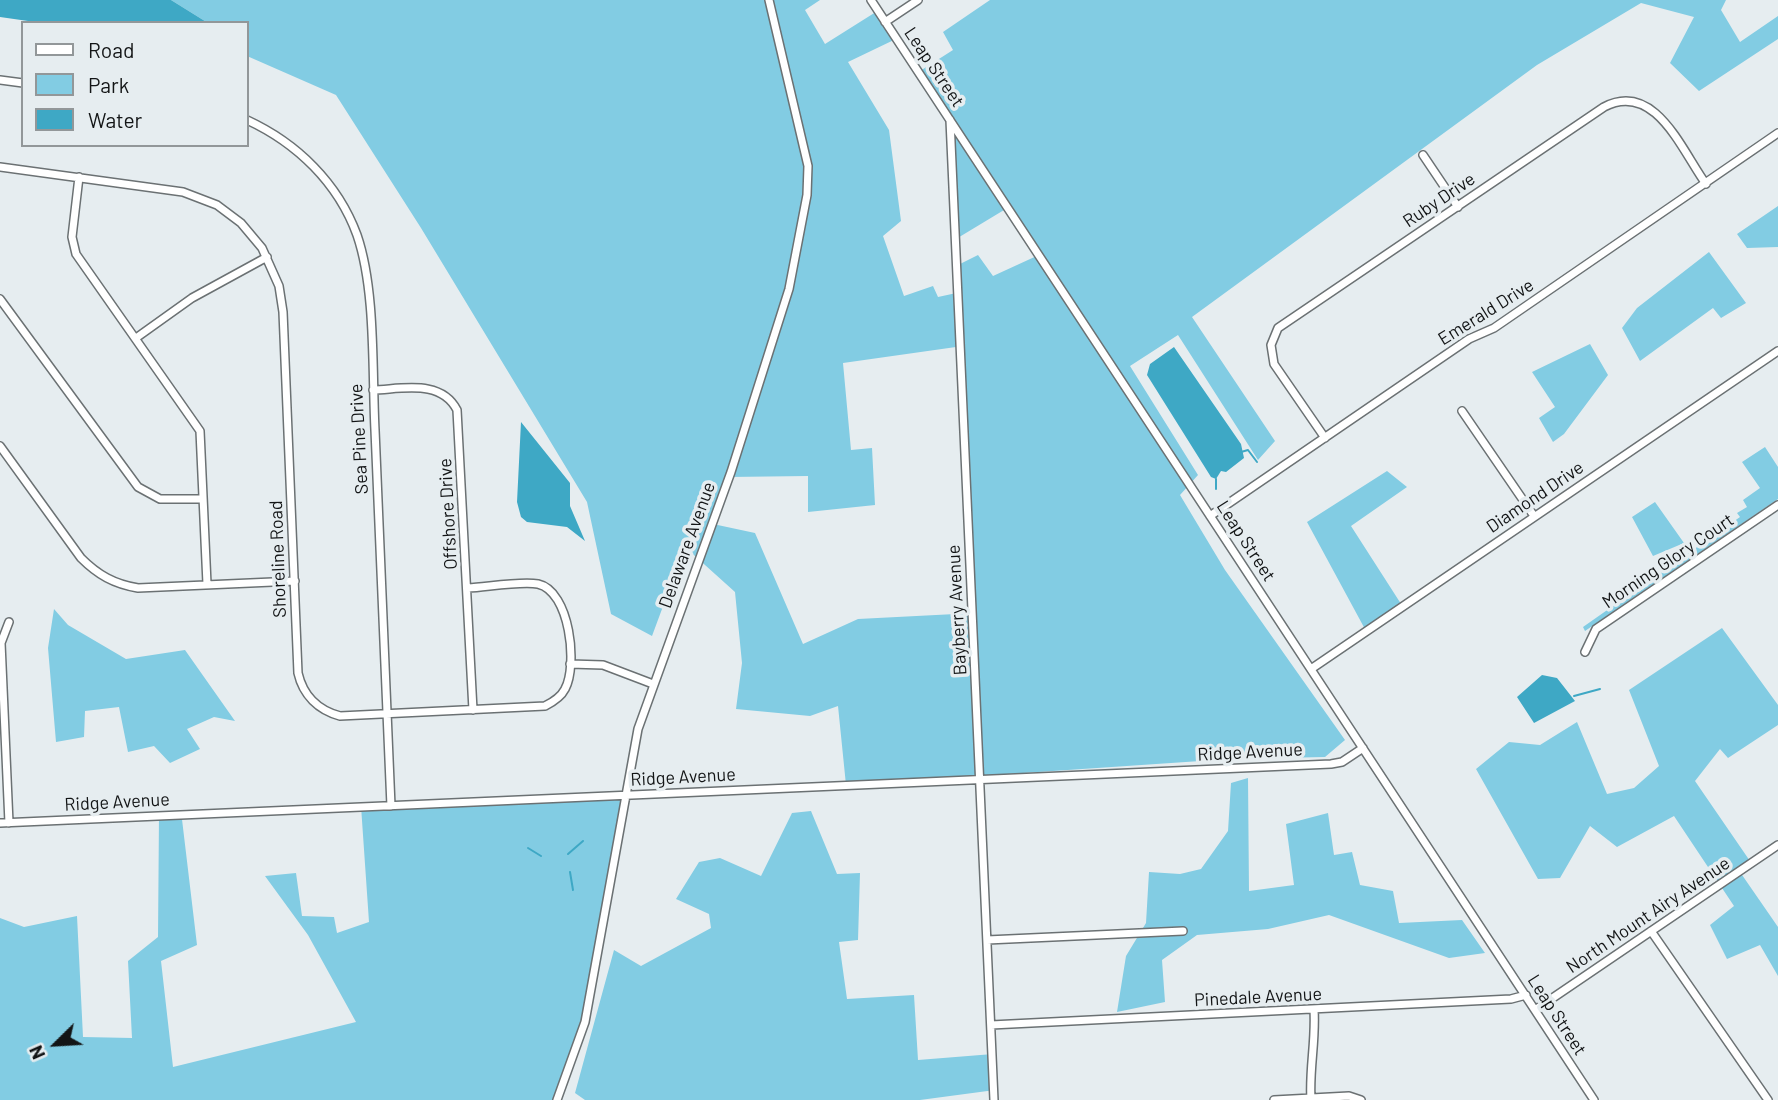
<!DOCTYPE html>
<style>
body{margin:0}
#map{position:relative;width:1778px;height:1100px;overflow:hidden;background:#e6edf0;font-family:Barlow,sans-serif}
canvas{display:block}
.legend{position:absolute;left:21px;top:21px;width:228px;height:126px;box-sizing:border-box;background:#e6edf0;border:2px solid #929799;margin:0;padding:9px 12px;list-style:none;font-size:21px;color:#131516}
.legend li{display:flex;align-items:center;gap:14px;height:35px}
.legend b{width:35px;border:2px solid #929799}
.north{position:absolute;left:21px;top:1009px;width:70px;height:70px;-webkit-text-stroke:5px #e6edf0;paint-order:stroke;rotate:246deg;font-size:19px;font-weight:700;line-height:28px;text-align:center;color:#131516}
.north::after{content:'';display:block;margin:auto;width:24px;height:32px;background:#131516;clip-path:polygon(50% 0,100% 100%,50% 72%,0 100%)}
</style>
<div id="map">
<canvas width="1778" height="1100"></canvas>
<ul class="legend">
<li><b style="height:9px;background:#fff"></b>Road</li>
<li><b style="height:19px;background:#82cce3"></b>Park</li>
<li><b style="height:19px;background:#3ea8c5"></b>Water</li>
</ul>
<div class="north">N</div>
</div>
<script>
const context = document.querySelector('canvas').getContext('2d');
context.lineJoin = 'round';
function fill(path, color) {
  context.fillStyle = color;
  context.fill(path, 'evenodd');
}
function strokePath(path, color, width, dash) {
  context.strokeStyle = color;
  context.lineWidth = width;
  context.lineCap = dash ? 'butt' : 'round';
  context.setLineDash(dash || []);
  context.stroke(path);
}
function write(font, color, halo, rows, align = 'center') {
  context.font = font + ' Barlow,sans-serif';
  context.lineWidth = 7;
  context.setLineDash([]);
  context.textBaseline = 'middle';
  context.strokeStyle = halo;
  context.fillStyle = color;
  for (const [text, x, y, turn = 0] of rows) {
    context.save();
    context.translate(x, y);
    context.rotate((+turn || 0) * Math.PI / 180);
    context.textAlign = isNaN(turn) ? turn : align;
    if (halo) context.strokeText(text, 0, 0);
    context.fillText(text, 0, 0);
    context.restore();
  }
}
fill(new Path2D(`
 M 171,0 L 820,0 L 805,10 L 825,44 L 879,10 L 898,38 L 848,62 L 889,130 L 901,221 L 883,236 L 904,296 L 933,286 L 938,297 L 961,292 L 956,266 L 978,255 L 993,276 L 1041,254 L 1009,207 L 956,239 L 949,115 L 920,71 L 953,50 L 943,32 L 990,0 L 1726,0 L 1721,10 L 1740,42 L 1778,16 L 1778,39 L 1699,91 L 1670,63 L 1694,17 L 1641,3 L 1537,65 L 1192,317 L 1275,441 L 1258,460 L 1178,335 L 1130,366 L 1198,475 L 1180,495 L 1225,570 L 1345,740 L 1325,757 L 1230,759 L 846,785 L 838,706 L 810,716 L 736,709 L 742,663 L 735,592 L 685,547 L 652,636 L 611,614 L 587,502 L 421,228 L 336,95 L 247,56 L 247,23 L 208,23 ZM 963,346 L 975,613 L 858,619 L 803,644 L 755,533 L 713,524 L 728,477 L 808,476 L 808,512 L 875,505 L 872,448 L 851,450 L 843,363 Z
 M 1778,206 L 1778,247 L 1747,248 L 1737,234 Z
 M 1709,252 L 1746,303 L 1721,318 L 1713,308 L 1640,361 L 1622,328 L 1637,308 Z
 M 1590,344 L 1608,375 L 1564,434 L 1553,442 L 1539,418 L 1555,407 L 1532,372 Z
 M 1765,447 L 1778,467 L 1778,499 L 1585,631 L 1583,627 L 1740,517 L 1737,513 L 1747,507 L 1743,500 L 1760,488 L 1742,462 Z
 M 1387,471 L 1407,487 L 1351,526 L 1403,607 L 1366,631 L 1307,522 Z
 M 1655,502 L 1684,543 L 1653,556 L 1632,517 Z
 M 54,609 L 68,625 L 126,659 L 185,650 L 235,721 L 214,717 L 187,729 L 200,749 L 170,763 L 154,746 L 128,752 L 119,707 L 85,711 L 84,737 L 56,742 L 48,648 Z
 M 1722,628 L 1778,705 L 1778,725 L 1728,758 L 1720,749 L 1695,781 L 1752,864 L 1740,872 L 1778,927 L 1778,976 L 1760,945 L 1727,959 L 1710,925 L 1734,906 L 1674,816 L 1617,847 L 1590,826 L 1560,878 L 1538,879 L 1476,769 L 1509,742 L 1540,745 L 1577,722 L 1607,794 L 1634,788 L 1659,766 L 1629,690 Z
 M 1248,778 L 1249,891 L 1294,885 L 1286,824 L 1328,813 L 1334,855 L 1352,852 L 1360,885 L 1393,891 L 1399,923 L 1462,920 L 1485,953 L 1449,958 L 1329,915 L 1268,929 L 1197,935 L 1162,960 L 1165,1002 L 1117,1012 L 1126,956 L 1146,923 L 1149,872 L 1180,874 L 1201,869 L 1228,831 L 1231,783 Z
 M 626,796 L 585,1022 L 557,1100 L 0,1100 L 0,918 L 24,927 L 77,916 L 83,1037 L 132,1038 L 128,961 L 158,937 L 159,815 L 181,811 L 197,945 L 161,961 L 173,1067 L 356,1022 L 308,935 L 265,876 L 296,873 L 302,916 L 334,917 L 337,933 L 369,922 L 361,806 Z
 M 811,811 L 837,874 L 860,873 L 858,940 L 839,942 L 847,999 L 914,995 L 918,1060 L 993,1054 L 995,1090 L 920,1100 L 585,1100 L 575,1093 L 614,950 L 641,966 L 711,928 L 709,914 L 676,899 L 699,862 L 720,858 L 761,876 L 792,813 Z`), '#82cce3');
fill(new Path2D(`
 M 0,0 L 171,0 L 208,23 L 42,23 L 0,17 Z
 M 1174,347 L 1241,444 L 1244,458 L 1226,472 L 1221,471 L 1216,479 L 1211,477 L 1147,375 L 1150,364 Z
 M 521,422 L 570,483 L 570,506 L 585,541 L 567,527 L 527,522 L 521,517 L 517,502 Z
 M 1542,675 L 1557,678 L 1575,701 L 1534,723 L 1517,697 Z`), '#3ea8c5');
strokePath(new Path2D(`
 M 1241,452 L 1248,450 L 1257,462
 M 1216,479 L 1216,489
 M 1574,696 L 1600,689
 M 528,848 L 541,856
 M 568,854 L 583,841
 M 570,872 L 573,890`), '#3ea8c5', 2);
const minor = new Path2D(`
 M 871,0 L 1594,1100
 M 885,22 L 918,0
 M 0,80 L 23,83
 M 247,120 C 297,143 338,183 357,235 C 376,290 372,372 375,430 C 380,555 386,680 391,806
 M 950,120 L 994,1100
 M 1423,155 L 1458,207
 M 0,167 L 183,192 L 217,205 L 241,223 L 262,248 L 279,286 L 283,312 L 298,673 C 303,695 318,710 340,716 L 545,706 C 553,702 561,697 565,689 C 578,665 570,591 538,584 C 520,581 487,587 468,588
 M 79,177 L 72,237 L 76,254 L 200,431 L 207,584
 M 0,299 L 138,487 L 160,499 L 203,499
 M 136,338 L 192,298 L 267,257
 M 373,390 C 403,389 441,379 457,410 L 473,710
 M 1462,411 L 1534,516
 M 1325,438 L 1274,364 L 1271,345 L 1278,328 L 1604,107 C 1655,80 1682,151 1706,184
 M 0,446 L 81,558 C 98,575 114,584 138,588 L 295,581
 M 1210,516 L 1469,339 L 1494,328 L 1778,133
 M 9,622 L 1,643 L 9,823
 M 1585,652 L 1596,629 L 1778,505
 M 570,664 L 603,665 L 653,684
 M 1311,669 L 1778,351
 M 0,823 L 1331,764 L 1342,762 L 1363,748
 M 1651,931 L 1768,1100
 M 987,940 L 1183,931
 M 1535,1010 L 1778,845
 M 991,1025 L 1511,999 L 1526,995
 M 557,1100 L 585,1022 L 638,729 L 731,472 L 789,289 L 807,195 L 808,166 L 769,0
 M 1274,1100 L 1349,1096 L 1361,1100
 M 1311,1100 C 1309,1069 1316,1041 1314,1010`);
strokePath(minor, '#6b7173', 10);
strokePath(minor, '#fff', 7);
write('18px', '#131516', '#e6edf0', [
 ["Leap Street",934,67,56],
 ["Ruby Drive",1439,200,-34],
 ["Emerald Drive",1486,312,-32],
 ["Sea Pine Drive",359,439,-93],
 ["Diamond Drive",1535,497,-34],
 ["Offshore Drive",448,514,-93],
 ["Leap Street",1246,541,57],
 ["Delaware Avenue",687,545,-70],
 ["Shoreline Road",278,559,-92],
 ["Morning Glory Court",1668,561,-34],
 ["Bayberry Avenue",957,610,-93],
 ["Ridge Avenue",1250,752,-3],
 ["Ridge Avenue",683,777,-3],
 ["Ridge Avenue",117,802,-3],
 ["North Mount Airy Avenue",1648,915,-34],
 ["Pinedale Avenue",1258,997,-3],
 ["Leap Street",1557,1015,57]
]);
</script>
